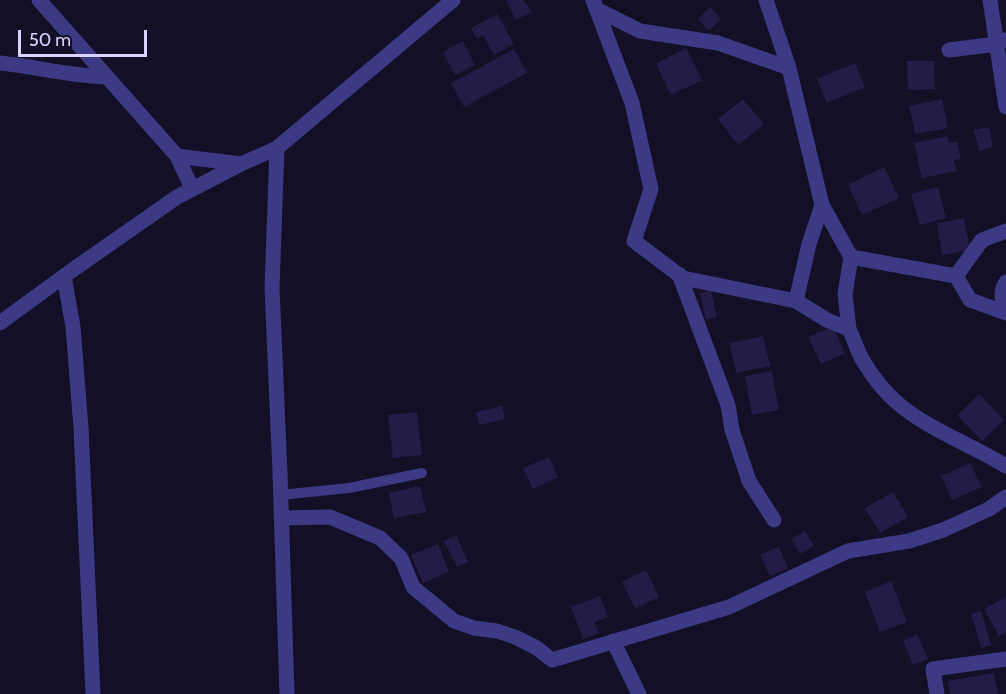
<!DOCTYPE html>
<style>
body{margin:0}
#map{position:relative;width:1006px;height:694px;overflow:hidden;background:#130f26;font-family:Cabin,sans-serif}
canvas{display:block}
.scale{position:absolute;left:18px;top:30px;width:129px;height:27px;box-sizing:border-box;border:3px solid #d9d4ff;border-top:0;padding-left:8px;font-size:18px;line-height:21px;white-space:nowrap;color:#d9d4ff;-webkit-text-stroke:4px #130f26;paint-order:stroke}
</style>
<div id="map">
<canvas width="1006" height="694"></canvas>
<div class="scale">50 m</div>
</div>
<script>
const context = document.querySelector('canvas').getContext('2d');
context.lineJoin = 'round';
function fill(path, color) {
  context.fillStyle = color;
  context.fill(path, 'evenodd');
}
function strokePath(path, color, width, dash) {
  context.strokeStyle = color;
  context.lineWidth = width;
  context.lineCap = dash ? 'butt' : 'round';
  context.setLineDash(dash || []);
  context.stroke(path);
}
fill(new Path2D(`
 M 506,0 L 524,0 L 531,12 L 516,20 Z
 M 710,7 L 721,19 L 709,31 L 698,19 Z
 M 497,14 L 514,44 L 494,55 L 483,35 L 477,39 L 471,28 Z
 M 463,41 L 475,65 L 455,75 L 443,52 Z
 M 686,48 L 702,80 L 671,95 L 656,64 Z
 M 514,49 L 527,73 L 464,107 L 451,83 Z
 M 907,61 L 934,61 L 935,89 L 908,90 Z
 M 855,63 L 865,87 L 827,103 L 817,79 Z
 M 743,99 L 764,124 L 738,145 L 718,119 Z
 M 942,99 L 948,128 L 915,134 L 909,106 Z
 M 989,127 L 993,147 L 979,151 L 974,130 Z
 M 947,136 L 949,143 L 957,142 L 961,159 L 954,160 L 957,171 L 922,178 L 914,143 Z
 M 884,167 L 899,198 L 862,215 L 848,185 Z
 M 938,187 L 946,218 L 920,225 L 911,194 Z
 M 964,218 L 970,250 L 942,255 L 937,223 Z
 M 711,291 L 717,317 L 706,320 L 700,293 Z
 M 833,326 L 845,353 L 821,364 L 808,337 Z
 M 763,336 L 770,366 L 736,373 L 730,343 Z
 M 772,371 L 779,410 L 752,415 L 745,376 Z
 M 979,394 L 1004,420 L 982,441 L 957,415 Z
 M 502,406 L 505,419 L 479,425 L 476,412 Z
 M 417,412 L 422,455 L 393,458 L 388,415 Z
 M 549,457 L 558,477 L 533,489 L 523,468 Z
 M 970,463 L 982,487 L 952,500 L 941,476 Z
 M 420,486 L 426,512 L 394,518 L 389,493 Z
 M 893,492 L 908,517 L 880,533 L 865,508 Z
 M 805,531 L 814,546 L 800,554 L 791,539 Z
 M 456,535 L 468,562 L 457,567 L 444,541 Z
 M 438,544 L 449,572 L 423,583 L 411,555 Z
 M 779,547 L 788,568 L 770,576 L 760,555 Z
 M 646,570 L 659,597 L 635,609 L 622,582 Z
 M 891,581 L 907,622 L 880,632 L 865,592 Z
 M 600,596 L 608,617 L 594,622 L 599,633 L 583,639 L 571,607 Z
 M 1006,597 L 1006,632 L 999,636 L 984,609 Z
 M 981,611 L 991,645 L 981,648 L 971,614 Z
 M 917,634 L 928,659 L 913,665 L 903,641 Z
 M 994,673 L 998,694 L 950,694 L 948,681 Z`), '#241b47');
strokePath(new Path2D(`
 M 280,495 L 349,488 L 422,473`), '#3d3a85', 10);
strokePath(new Path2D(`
 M 39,0 L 177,156 L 192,188
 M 593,0 L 632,103 L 651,189 L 634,241 L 683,278 L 796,301 L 827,320 L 849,329 C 854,339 857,350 862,359 C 872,376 886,394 901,406 C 932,431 972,445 1006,466
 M 766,0 L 789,68 L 822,205 L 809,244 L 796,301
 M 990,0 L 1006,107
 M 596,9 L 640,31 L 718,43 L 789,68
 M 949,50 L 997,44 L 1004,40
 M 0,63 C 36,67 71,76 107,77
 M 277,148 L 272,288 L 280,473 L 287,694
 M 177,156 L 241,164
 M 822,205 L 851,257 L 956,276 L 970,300 L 1006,313
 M 679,274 L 728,405 L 732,430 L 749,481 L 774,520
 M 64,276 L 73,327 L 81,428 L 93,694
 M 956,276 L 982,240 L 1006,231
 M 1006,313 C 1003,303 999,291 1006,282
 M 0,323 L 64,276 L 177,197 L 241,164 L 277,148 L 453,0
 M 849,329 L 845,294 L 851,257
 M 281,518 L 330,517 L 380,538 L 401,558 L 413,587 L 454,621 L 474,628 L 497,631 L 515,637 L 537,648 L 552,660 L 729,607 L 848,551 L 909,541 L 943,530 L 989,509 L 1006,497
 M 613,641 L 639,694
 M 937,694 L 933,669 L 1006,659`), '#3d3a85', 15);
</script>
